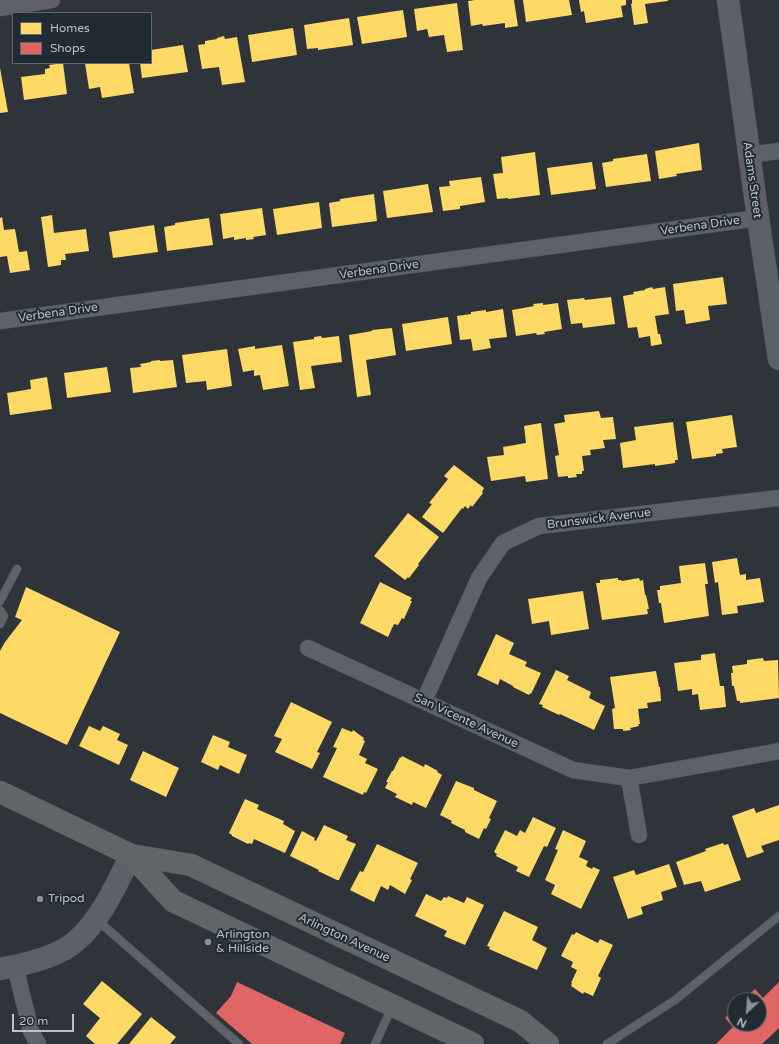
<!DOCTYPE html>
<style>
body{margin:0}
#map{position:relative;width:779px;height:1044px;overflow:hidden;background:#2e343a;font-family:"Varela Round",sans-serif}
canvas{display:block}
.legend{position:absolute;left:12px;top:12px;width:140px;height:52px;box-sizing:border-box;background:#212b34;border:1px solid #5e6770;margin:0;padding:5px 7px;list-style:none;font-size:12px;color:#b9c1c9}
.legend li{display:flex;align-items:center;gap:8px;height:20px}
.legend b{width:20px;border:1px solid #5e6770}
.north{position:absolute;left:727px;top:992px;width:40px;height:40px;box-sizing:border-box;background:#212b34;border:1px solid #5e6770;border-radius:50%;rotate:206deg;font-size:11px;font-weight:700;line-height:16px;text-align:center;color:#b9c1c9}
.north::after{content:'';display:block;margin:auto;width:14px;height:18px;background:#889097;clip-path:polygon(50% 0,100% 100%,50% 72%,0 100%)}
.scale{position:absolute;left:12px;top:1014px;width:62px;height:18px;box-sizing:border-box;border:2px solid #b9c1c9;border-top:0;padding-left:5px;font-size:12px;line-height:14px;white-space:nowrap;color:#b9c1c9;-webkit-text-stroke:3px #212b34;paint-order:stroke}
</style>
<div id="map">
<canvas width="779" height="1044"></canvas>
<ul class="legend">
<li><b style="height:11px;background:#ffd966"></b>Homes</li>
<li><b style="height:11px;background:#e06666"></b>Shops</li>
</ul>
<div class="north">N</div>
<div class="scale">20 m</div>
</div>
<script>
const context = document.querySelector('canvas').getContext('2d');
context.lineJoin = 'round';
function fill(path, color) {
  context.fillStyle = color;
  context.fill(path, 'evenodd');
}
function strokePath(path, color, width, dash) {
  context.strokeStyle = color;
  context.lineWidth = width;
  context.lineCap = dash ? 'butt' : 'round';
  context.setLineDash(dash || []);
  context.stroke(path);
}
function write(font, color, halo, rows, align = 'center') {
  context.font = font + ' "Varela Round",sans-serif';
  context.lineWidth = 4;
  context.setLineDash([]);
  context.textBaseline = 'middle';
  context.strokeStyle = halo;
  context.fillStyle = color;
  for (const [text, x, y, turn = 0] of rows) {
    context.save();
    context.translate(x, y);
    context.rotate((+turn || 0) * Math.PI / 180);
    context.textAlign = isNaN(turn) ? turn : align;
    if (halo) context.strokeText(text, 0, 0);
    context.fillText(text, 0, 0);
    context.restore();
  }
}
fill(new Path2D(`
 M 475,0 L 514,0 L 518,26 L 505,28 L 505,23 L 483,26 L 482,24 L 471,26 L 468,1 Z
 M 523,0 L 569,0 L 572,15 L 526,22 Z
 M 579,0 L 626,0 L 626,5 L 621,6 L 623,17 L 586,23 L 584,11 L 581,12 Z
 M 632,0 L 668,0 L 668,1 L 645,4 L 648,23 L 634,25 L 631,4 L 632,4 Z
 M 457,3 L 463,50 L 447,52 L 444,35 L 429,37 L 427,29 L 417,31 L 414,9 Z
 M 403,10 L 407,37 L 362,44 L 357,17 Z
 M 349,18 L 353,45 L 318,50 L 318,48 L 307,49 L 304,25 Z
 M 293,28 L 297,55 L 252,62 L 248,35 Z
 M 224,36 L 225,39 L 237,37 L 245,82 L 222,85 L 219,67 L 202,69 L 198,45 L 205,44 L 205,41 L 217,39 L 217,38 Z
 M 183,45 L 188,72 L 142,78 L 140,63 L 151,63 L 151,50 Z
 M 63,63 L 67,94 L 24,100 L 21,77 L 45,74 L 45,69 L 50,68 L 49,65 Z
 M 85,63 L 129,63 L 134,93 L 102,98 L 100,87 L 89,89 Z
 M 0,68 L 8,112 L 0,113 Z
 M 699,143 L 702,170 L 676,174 L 677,176 L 659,179 L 655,151 Z
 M 535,152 L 540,195 L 508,199 L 508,198 L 497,199 L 493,174 L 503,173 L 501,157 Z
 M 647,154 L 651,181 L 606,187 L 602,163 L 613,161 L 613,159 Z
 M 592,162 L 596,189 L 551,195 L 547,168 Z
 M 481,177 L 485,202 L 460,206 L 460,209 L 443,211 L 439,187 L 450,186 L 449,181 Z
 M 428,184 L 433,212 L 387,218 L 383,191 Z
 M 374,194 L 377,221 L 332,227 L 329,203 L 340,201 L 340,199 Z
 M 319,202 L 322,228 L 277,235 L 273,209 Z
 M 262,208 L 266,235 L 253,237 L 254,239 L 246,240 L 246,238 L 234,240 L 234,237 L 223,239 L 220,214 Z
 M 52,215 L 54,233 L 86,229 L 89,251 L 65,254 L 66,260 L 61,260 L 61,265 L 48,267 L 41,217 Z
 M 2,217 L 4,230 L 15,229 L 19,252 L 27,251 L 30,270 L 10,273 L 7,256 L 0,257 L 0,218 Z
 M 209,218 L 213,245 L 167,251 L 164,227 L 175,225 L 175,223 Z
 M 154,225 L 158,252 L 113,258 L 109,232 Z
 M 723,277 L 727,304 L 708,306 L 710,320 L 686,324 L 684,310 L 676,311 L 673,284 Z
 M 652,287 L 653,289 L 665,287 L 669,314 L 655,316 L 658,334 L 660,334 L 662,344 L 651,346 L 650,336 L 639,338 L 637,327 L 628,328 L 623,296 L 634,294 L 633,292 L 645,290 L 645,289 Z
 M 611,297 L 615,324 L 583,328 L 582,323 L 571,324 L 567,300 L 584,298 L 585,300 Z
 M 543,303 L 543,305 L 558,303 L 562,329 L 544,332 L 545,334 L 537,335 L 536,333 L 516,336 L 512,310 L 534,306 L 533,304 Z
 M 503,309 L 507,337 L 489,339 L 491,348 L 473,351 L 471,339 L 460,340 L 457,316 L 471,314 L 471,312 L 486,310 L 486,312 Z
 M 448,317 L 452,344 L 406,351 L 402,324 Z
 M 392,328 L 396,355 L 366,360 L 371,395 L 357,397 L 349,335 L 372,331 L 372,330 Z
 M 321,336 L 322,338 L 339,336 L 342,362 L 311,366 L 315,388 L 300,390 L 293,342 L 314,339 L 314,337 Z
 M 282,345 L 289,386 L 263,390 L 260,375 L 254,376 L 254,370 L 243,372 L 238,349 L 255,346 L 255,349 Z
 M 227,349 L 232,386 L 207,390 L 206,381 L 186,383 L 182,355 Z
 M 160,360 L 160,361 L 173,360 L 177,387 L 133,393 L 130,368 L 141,367 L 140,364 L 151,362 L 151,361 Z
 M 107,367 L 111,392 L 67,398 L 64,373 Z
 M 47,377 L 52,409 L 10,415 L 7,393 L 31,389 L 30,380 Z
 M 599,411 L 601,418 L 613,417 L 616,439 L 603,440 L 605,448 L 590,450 L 591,455 L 582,456 L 584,471 L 582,471 L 582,474 L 576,474 L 577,477 L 568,478 L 568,476 L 558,477 L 555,456 L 559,455 L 554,424 L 565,422 L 564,415 Z
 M 732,415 L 737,447 L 722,449 L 723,453 L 716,454 L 716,456 L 692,459 L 686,422 Z
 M 673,422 L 678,460 L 675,460 L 675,463 L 655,466 L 655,464 L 623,468 L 620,443 L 636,440 L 634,427 Z
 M 541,423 L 548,479 L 526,482 L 525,476 L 491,481 L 487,457 L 504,455 L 503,447 L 526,443 L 524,426 Z
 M 454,465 L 484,488 L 482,492 L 483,493 L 472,507 L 471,505 L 468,509 L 465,506 L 463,509 L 462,508 L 443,533 L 422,517 L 432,504 L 429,503 L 448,479 L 444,476 Z
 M 408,513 L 439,537 L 418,564 L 419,565 L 409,578 L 408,577 L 405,580 L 374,556 Z
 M 737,558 L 740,575 L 746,574 L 746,580 L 760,578 L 764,602 L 737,606 L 738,613 L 722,615 L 718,582 L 715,583 L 712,562 Z
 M 705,563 L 708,584 L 705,584 L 709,616 L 664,623 L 661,603 L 659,603 L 657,590 L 660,590 L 660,586 L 681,583 L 679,566 Z
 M 618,578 L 618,580 L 621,580 L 622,581 L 639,578 L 640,581 L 643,580 L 645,595 L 646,595 L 649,609 L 647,609 L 648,614 L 602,620 L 596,583 L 600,583 L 600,580 Z
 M 380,582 L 412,598 L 410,601 L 412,601 L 404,619 L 402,618 L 398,625 L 394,624 L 388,637 L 360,623 Z
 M 26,587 L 120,632 L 67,745 L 0,713 L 0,651 L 5,642 L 22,620 L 15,617 Z
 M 583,591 L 589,629 L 551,635 L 549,621 L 532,624 L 528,599 Z
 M 496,634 L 514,643 L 509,654 L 527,662 L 525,666 L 541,673 L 531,694 L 530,693 L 529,695 L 513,687 L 513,686 L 500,679 L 498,685 L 477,675 Z
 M 715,653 L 720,686 L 724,686 L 726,707 L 700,710 L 698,694 L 692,695 L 692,689 L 678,691 L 674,663 L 701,660 L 701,655 Z
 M 763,658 L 764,661 L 778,660 L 779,698 L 740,703 L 740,701 L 737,701 L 734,686 L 732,686 L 731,673 L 733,673 L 732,666 L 747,664 L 747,660 Z
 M 556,670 L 569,676 L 567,680 L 591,692 L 589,698 L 605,706 L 594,730 L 560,714 L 559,715 L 542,707 L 543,705 L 539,704 Z
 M 656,671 L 659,687 L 660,687 L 661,701 L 647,703 L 648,708 L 638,709 L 640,724 L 638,724 L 639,726 L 630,728 L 631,730 L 623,731 L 623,729 L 614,729 L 612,709 L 615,708 L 610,677 Z
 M 291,702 L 332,722 L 317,752 L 320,753 L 312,769 L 275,752 L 282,739 L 274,736 Z
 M 89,726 L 100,731 L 103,726 L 120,734 L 117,740 L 128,745 L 119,765 L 79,746 Z
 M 342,728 L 352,732 L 353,730 L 364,738 L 363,740 L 365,741 L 359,755 L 367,759 L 365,763 L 378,769 L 366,793 L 364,792 L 363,795 L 323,777 L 337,748 L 333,747 Z
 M 213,735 L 230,742 L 228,747 L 247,755 L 239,774 L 220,765 L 218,770 L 201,762 Z
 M 143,751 L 179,768 L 166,797 L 130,780 Z
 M 402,756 L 424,767 L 425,764 L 438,771 L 437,772 L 442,775 L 426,808 L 413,802 L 412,805 L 395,797 L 397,794 L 385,788 L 388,782 L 386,782 L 392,771 L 393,771 L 400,757 L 401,758 Z
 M 456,781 L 474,788 L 474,790 L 497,801 L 489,818 L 491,819 L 486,829 L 484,828 L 479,839 L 465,832 L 465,830 L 451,823 L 452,821 L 440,815 Z
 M 245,799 L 259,805 L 257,809 L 284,821 L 283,824 L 295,831 L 285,853 L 254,839 L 252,844 L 249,843 L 248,844 L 232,836 L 232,835 L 229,833 Z
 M 779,805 L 779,840 L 761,846 L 764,852 L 747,858 L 732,816 L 754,808 L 756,813 Z
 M 533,817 L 556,828 L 547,847 L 544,846 L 529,877 L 516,871 L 518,867 L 496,856 L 497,854 L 494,852 L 505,830 L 517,836 L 520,830 L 525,833 Z
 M 324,825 L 348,836 L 346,840 L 356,844 L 339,880 L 337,880 L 318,871 L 319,870 L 290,856 L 302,831 L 315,838 L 314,840 L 316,841 Z
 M 563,830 L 586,841 L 579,857 L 588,861 L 586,866 L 592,869 L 593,867 L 600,870 L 581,909 L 551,894 L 555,885 L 545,880 L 558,850 L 555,849 Z
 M 723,843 L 724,845 L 728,844 L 741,880 L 705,892 L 701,881 L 684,885 L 676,862 L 706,851 L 705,849 Z
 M 377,844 L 418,863 L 410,879 L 412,880 L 405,894 L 390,885 L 388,890 L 381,886 L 374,902 L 350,890 L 360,871 L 363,872 Z
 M 669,864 L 677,887 L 661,892 L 663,900 L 641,907 L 643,914 L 628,919 L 613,877 L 634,870 L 636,875 Z
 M 426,894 L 441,901 L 444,897 L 447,898 L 448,896 L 464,903 L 467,897 L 484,905 L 465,945 L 444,936 L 447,931 L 415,916 Z
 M 504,911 L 538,927 L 532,940 L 547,948 L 537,970 L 489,949 L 490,947 L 487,946 Z
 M 576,932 L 598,943 L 600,939 L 613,945 L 598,976 L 601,978 L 593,996 L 584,992 L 583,994 L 571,986 L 572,983 L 571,983 L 577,970 L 571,967 L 573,962 L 561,956 L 572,934 L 574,935 Z
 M 102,981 L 142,1014 L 117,1044 L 95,1044 L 86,1036 L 100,1018 L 83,1004 Z
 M 151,1017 L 176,1037 L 170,1044 L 129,1044 Z`), '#ffd966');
fill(new Path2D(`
 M 237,982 L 345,1033 L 340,1044 L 252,1044 L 216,1013 L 231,996 Z
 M 779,982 L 779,1028 L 762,1044 L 716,1044 L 733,1027 L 725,1018 L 735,1008 L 735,1024 L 759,1024 L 759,1000 L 743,1000 L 755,989 L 763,998 Z`), '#e06666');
const lane = new Path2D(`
 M 0,601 L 17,569
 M 0,610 L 4,616 L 0,624
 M 97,920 L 239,1044
 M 375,1044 L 392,1007
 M 607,1044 L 675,1000 L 779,916`);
const street = new Path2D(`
 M 0,8 L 52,0
 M 749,155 L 779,151
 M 0,321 L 758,218
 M 308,648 L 573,770 L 629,778 L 779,751
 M 424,701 L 479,578 L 503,543 L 539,526 L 779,498
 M 629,778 L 639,835
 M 15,966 L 31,1031 L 38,1044`);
const secondary = new Path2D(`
 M 728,0 L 758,218 L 779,359
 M 0,969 C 23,965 56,958 75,942 C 101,920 116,885 131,855`);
const primary = new Path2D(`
 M 0,792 L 131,855 L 191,865 L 520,1021 L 548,1044
 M 131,855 L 173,901 L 473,1044`);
strokePath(lane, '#4c5054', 9);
strokePath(street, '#4c5054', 17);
strokePath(secondary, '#4c5054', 23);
strokePath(primary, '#4b5156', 23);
strokePath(lane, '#5e6268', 8);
strokePath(street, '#5e6268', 16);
strokePath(secondary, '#5d6167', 22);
strokePath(primary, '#60656a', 22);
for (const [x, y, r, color] of [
 [40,899,4,"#889097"],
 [208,942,4,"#889097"]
]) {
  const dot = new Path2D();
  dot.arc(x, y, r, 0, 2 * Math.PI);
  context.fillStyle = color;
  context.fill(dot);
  strokePath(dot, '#212b34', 1.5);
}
write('12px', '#b9c1c9', '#212b34', [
 ["Adams Street",752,180,82],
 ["Verbena Drive",700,226,-8],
 ["Verbena Drive",379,270,-8],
 ["Verbena Drive",58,313,-8],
 ["Brunswick Avenue",599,519,-7],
 ["San Vicente Avenue",466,721,25],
 ["Arlington Avenue",344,938,25]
]);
write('12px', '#b9c1c9', '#212b34', [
 ["Tripod",48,899],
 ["Arlington",216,935],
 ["& Hillside",216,949]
], 'left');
</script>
